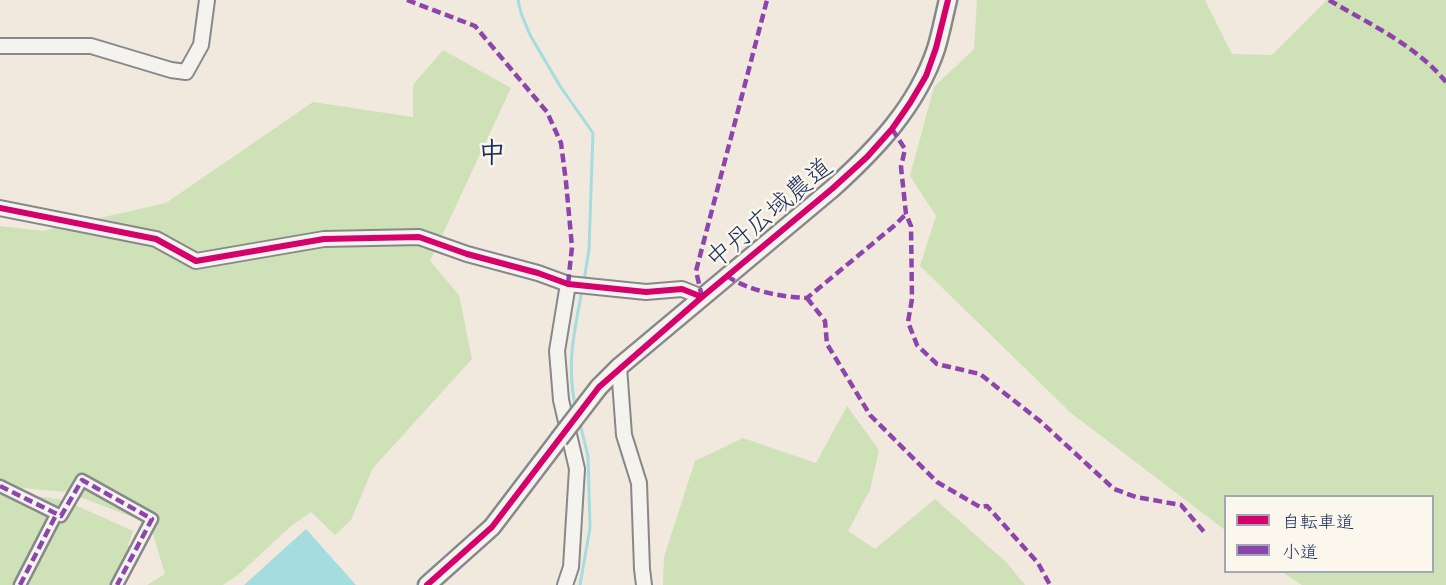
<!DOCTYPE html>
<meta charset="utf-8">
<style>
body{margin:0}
#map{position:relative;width:1446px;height:585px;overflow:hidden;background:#f1e9de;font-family:Caveat,"Klee One",sans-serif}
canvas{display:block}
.legend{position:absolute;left:1224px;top:495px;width:210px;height:78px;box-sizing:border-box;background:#fbf7ec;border:2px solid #a1a7b3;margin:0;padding:8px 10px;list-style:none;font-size:18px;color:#1b2f5e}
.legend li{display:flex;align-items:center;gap:12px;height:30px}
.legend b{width:30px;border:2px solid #a1a7b3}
</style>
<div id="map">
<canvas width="1446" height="585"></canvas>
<ul class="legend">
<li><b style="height:8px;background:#d6006c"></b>自転車道</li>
<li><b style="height:8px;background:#8e44ad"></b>小道</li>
</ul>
</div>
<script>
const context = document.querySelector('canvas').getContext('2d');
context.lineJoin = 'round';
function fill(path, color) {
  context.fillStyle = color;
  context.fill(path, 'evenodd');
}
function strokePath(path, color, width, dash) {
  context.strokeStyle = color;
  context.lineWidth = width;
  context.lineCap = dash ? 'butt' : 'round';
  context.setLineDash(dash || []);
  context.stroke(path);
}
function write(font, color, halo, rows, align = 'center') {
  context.font = font + ' Caveat,"Klee One",sans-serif';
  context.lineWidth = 5;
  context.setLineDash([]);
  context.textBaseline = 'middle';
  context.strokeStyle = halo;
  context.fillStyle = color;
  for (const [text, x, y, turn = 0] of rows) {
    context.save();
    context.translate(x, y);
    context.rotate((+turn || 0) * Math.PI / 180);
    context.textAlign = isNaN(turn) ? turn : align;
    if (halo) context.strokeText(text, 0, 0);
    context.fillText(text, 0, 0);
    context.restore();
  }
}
fill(new Path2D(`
 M 977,0 L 1205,0 L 1232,54 L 1272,55 L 1327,0 L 1446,0 L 1446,585 L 1302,585 L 1282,572 L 1432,572 L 1432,496 L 1226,496 L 1225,530 L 1071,413 L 920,266 L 936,216 L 910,176 L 934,87 L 974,49 Z
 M 443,50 L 511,88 L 430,261 L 459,295 L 472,359 L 373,468 L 351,520 L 335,535 L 311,512 L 291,526 L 238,575 L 223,585 L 147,585 L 165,574 L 150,524 L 67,492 L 0,486 L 0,226 L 42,231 L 166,203 L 313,102 L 413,117 L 413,85 Z
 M 847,406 L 879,450 L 870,490 L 848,531 L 875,549 L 935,499 L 1006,562 L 1025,585 L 663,585 L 664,557 L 695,461 L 743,438 L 816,463 Z
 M 0,491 L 64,500 L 133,531 L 128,545 L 130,546 L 111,585 L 0,585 Z`), '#cfe1b7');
fill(new Path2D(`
 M 306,529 L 356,585 L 244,585 Z`), '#a5dcdf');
strokePath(new Path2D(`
 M 518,0 L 521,13 L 530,35 L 560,86 L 593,133 L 589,249 L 584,281
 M 576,409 C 566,367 574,332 582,291
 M 580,424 L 588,456 L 590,528 L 580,585`), '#a5dcdf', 3);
const pedestrian = new Path2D(`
 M 0,486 L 61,516 L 82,480 L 152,519 L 117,585
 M 20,585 L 56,515`);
const minor = new Path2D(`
 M 0,46 L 91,46 L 171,70 L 186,72 L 201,45 L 207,0
 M 0,208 L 156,239 L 196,261 L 324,239 L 419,237 L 467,254 L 538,273 L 568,284 L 646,292 L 682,289 L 702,297
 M 619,367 L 624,435 L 639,483 L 642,569 L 644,585
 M 565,585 L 571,567 L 577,469 L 561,400 L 557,351 L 568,284`);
const tertiary = new Path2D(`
 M 599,387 L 619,367 L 833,188 C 877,148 917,106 936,49 C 941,33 944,16 948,0
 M 427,585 L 492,527 L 559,439`);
strokePath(pedestrian, '#87888c', 15);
strokePath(minor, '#87888c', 18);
strokePath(tertiary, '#87888c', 21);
strokePath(pedestrian, '#f5f3ee', 10);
strokePath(minor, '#f5f3ee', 14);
strokePath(tertiary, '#f5f3ee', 16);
const tertiaryBridge = new Path2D(`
 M 559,439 L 599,387`);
strokePath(tertiaryBridge, '#87888c', 21, []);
strokePath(tertiaryBridge, '#f5f3ee', 16);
strokePath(new Path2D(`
 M 407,0 L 475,26 L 547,112 L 561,143 L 566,182 L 572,247 L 568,284
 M 1329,0 C 1369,24 1416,45 1446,82
 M 892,129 L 905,149 L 901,167 L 906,214 L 911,226 L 912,299 L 908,322 L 917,345 L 937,364 L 980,374 L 1040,421 L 1114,489 L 1136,497 L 1181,505 L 1205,533
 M 727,276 C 749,291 781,297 807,298 L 895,225 L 906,214
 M 702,297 L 696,271 L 767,0
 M 807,298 L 825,321 L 827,344 L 870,415 L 937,482 L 980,507 L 987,506 L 1038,563 L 1050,585
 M 0,486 L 61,516 L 82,480 L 152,519 L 117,585
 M 20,585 L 56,515`), '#8e44ad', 4.5, [9, 4.5]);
strokePath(new Path2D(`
 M 0,208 L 156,239 L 196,261 L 324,239 L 419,237 L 467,254 L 538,273 L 568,284 L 646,292 L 682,289 L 702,297
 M 427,585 L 492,527 L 599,387 L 702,297 L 833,188 L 867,157 L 892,129 L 910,103 L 926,76 L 936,48 L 948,0`), '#d6006c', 6);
write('26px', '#1b2f5e', '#fbf7ec', [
 ["中丹広域農道",770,214,-40]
]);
write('bold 28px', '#1b2f5e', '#fbf7ec', [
 ["中",492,155]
]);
</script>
